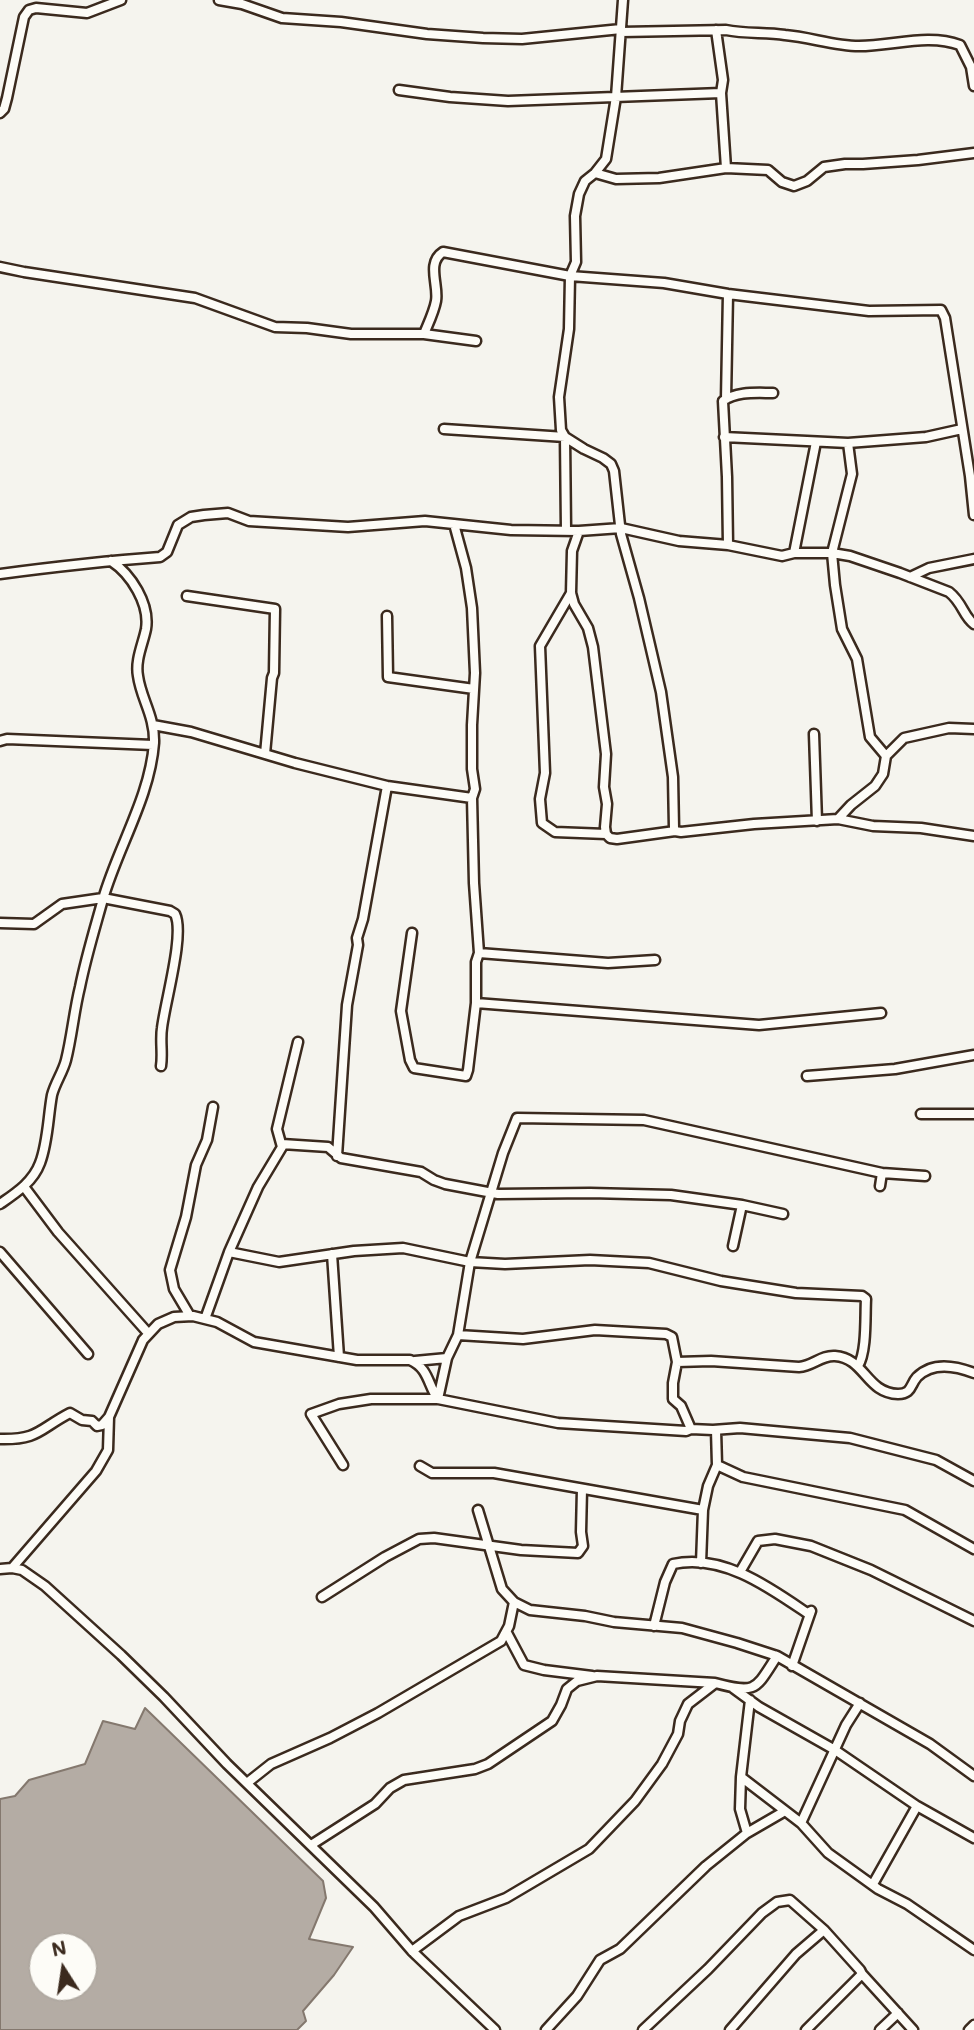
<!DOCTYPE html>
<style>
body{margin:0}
#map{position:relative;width:974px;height:2030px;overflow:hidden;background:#f5f4ee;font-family:Mali,sans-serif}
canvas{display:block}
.north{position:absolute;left:28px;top:1932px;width:70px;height:70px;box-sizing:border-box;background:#fdfcf7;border:2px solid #afa8a0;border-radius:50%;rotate:348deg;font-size:19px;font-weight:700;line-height:28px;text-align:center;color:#3b2a1e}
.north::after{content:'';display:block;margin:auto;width:24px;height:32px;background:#3b2a1e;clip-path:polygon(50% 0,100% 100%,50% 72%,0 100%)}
</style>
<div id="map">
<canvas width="974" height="2030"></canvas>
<div class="north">N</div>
</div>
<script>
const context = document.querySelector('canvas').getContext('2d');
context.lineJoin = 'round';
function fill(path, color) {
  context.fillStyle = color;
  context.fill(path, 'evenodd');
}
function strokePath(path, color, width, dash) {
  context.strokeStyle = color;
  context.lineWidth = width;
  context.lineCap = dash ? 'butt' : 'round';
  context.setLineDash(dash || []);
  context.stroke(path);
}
const water = new Path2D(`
 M 145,1708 L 323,1881 L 326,1898 L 309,1939 L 353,1947 L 334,1975 L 303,2011 L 306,2021 L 297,2030 L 0,2030 L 0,1799 L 15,1796 L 29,1780 L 85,1764 L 103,1721 L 135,1729 ZM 42,1946 L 84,1946 L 84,1988 L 42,1988 Z`);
fill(water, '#b4aca4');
strokePath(water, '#84786e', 2);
const minor = new Path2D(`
 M 219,0 L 242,4 L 282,18 L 341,22 L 427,34 L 483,38 L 522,39 L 621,29
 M 623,0 L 616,97 L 606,159 L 595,173 L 585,181 L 579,194 L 575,216 L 576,262 L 570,276 L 569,329 L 559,397 L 561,430 L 565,437 L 584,449 L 603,458 L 611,464 L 614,471 L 621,534 L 639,598 L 661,692 L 673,777 L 674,828 L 675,831 L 681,832 L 754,824 L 838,819 L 873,826 L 921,828 L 974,836
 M 716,30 L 723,80 L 721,93 L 726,168
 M 621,32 L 726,30 C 746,34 765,32 785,35 C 810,37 834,46 859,46 C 893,46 928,33 960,45 L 971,67 L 974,86
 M 399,90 L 450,97 L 508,101 L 721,93
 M 0,113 L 4,109 L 7,98 L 24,17 L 29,10 L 36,8 L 87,13 L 121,0
 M 595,173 L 616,179 L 659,178 L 726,168 L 768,170 L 782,182 L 794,186 L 807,181 L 824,167 L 845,164 L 863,164 L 918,160 L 974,153
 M 0,267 L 24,272 L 195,298 L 275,327 L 307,328 L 351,334 L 424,334 L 476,341
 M 424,334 C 428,324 434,312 436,301 C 439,285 426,263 443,252 L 570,276 L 664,283 L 728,294 L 869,311 L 941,310 L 945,318 L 970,476 L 974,515
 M 726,399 L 728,294
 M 444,429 L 565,437 L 566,530
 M 724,437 L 848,443 L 926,437 L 962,429
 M 848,443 L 852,474 L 832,553 L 835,585 L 842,629 L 857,659 L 870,737 L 886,756
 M 579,531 L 572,551 L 571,593 L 574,604 L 588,628 L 593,647 L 606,754 L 604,787 L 607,804 L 605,827 L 606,834 L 610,838 L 617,839 L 675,831
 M 728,545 L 727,477 L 723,401 C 737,391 756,393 773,393
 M 794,553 L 816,442
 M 0,574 C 53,567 106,561 160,557 L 167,552 L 178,525 L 191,517 L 204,515 L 228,513 L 249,521 L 348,527 L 425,521 L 511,530 L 579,531 L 621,528 L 679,541 L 728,545 L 782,556 L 794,553 L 832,553 L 850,556 L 900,573 L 949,592 C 963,603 963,616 974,624
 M 910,577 L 929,568 L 974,559
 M 571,593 L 540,646 L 545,773 L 540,799 L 542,823 L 555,832 L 606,834
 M 187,596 L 275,609 L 274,673 L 272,678 L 265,754
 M 387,616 L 388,677 L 474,689
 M 153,725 L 191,732 L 295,763 L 387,786 L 472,798
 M 814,734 L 817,821
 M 0,741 L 7,739 L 153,745
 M 838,819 L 851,805 L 875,786 L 883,774 L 886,756 L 904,738 L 949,728 L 974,729
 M 0,923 L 34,924 L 62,904 L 103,898 L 170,911 L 175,914 C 185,934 165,1002 162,1028 C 160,1040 163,1054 161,1066
 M 412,933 L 401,1011 L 410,1060 L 414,1068 L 466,1076 L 468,1070 L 476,1003 L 476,962 L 479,953 L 474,883 L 472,798 L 475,789 L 472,769 L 472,725 L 475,673 L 472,608 L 466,568 L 454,524
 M 479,953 L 608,963 L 655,960
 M 476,1003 L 759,1025 L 881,1013
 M 807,1076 L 895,1069 L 974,1055
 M 921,1114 L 974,1114
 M 282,1144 L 328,1147 L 341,1158 L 421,1172 L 434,1180 L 445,1184 L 498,1194 L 590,1193 L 671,1195 L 742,1205 L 733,1246
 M 337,1156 L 347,1005 L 358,945 L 357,938 L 363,919 L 387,786
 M 880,1186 L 882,1173
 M 25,1188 L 58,1232 L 148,1333
 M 0,1204 C 16,1193 33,1182 40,1163 C 48,1142 48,1117 52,1095 C 55,1083 63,1072 66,1060 C 72,1036 74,1011 80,987 C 86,957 95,928 103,899 C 118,847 150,797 154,743 C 155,716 141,699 138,676 C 135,660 143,644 146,629 C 150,604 131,574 111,561
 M 742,1205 L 783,1214
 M 0,1252 L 88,1354
 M 229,1252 L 279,1262 L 354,1251 L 403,1248 L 470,1262 L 505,1264 L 590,1260 L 649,1263 L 721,1281 L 796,1293 L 862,1296 L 866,1299 C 865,1316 867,1352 858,1366
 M 332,1254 L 339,1357
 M 190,1316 L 174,1289 L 170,1270 L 186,1217 L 196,1165 L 207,1140 L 213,1107
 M 205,1319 L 229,1252 L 258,1187 L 282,1147 L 277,1129 L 298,1042
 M 458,1335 L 523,1339 L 595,1330 L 666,1334 L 672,1337 L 677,1362
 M 415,1361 L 447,1358
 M 438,1399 L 447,1358 L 458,1335 L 470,1262 L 503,1153 L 517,1118 L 644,1120 L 882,1173 L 925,1176
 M 691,1429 L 681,1406 L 673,1399 L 673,1383 L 677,1362 L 711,1361 L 799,1367 C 813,1366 821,1355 835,1356 C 865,1358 866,1393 898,1394 C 912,1394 910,1385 917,1377 C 933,1361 956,1366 974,1373
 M 0,1439 C 39,1440 39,1429 70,1413 L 82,1420 L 92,1421 L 97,1426 L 102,1425 L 109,1417 L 143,1340 L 158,1324 L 174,1317 L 193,1316 L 217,1322 L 254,1342 L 357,1360 L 410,1360 C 429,1368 428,1386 438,1399
 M 343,1465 L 311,1414 L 339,1404 L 371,1399 L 438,1399 L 558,1423 L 686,1431 L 691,1429 L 713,1430 L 740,1428 L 850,1438 L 936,1460 L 974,1481
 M 717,1465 L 743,1477 L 905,1510 L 974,1549
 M 420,1466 L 432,1473 L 494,1473 L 703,1510
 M 478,1510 L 502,1589 L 514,1602 L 530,1610 L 585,1616 L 614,1622 L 682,1628 L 737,1643 L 777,1656 L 930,1744 L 974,1776
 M 701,1563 L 703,1510 L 708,1486 L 717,1465 L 716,1430
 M 12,1568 L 96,1471 L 108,1450 L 109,1417
 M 0,1569 L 12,1568 L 22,1570 L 45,1586 L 121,1655 L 164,1697 L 227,1764 L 374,1907 L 412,1951 L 495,2030
 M 740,1572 L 758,1541 L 775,1539 L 811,1546 L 871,1570 L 974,1621
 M 322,1597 L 385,1557 L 419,1539 L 434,1538 L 521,1550 L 578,1553 L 583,1546 L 581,1532 L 582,1489
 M 654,1626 L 665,1582 L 673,1564 C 722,1553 769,1587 807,1613 L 811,1611 L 792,1666
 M 507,1633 L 524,1665 L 544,1670 L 592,1676
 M 733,1688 L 759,1707 L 835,1750 L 917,1806 L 974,1838
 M 741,1777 L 750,1700
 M 247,1783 L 271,1764 L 330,1738 L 378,1713 L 501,1641 L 509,1626 L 514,1602
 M 801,1823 L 846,1725 L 860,1703
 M 747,1833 L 785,1811
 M 311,1845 L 375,1804 L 390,1788 L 404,1780 L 475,1769 L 488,1764 L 552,1721 L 561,1705 L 567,1689 L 577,1681 L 597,1676 L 715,1683 C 757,1694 755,1690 777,1656
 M 873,1884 L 917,1806
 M 412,1951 L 459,1916 L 506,1898 L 589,1849 L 635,1801 L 662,1764 L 678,1734 L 680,1721 L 688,1704 L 714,1684
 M 546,2030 L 577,1996 L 600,1960 L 620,1949 L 706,1866 L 747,1833 L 740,1809 L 741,1777 L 801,1823 L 828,1853 L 878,1889 L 907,1904 L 974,1950
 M 643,2030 L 708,1969 L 762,1913 L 777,1902 L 790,1900 L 824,1930 L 860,1970 L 862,1974
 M 730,2030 L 796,1954 L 824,1930
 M 806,2030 L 862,1974 L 913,2030
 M 880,2030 L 898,2013
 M 969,2030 L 974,2025`);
strokePath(minor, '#3b2a1e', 13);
strokePath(minor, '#fdfcf7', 8);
</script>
